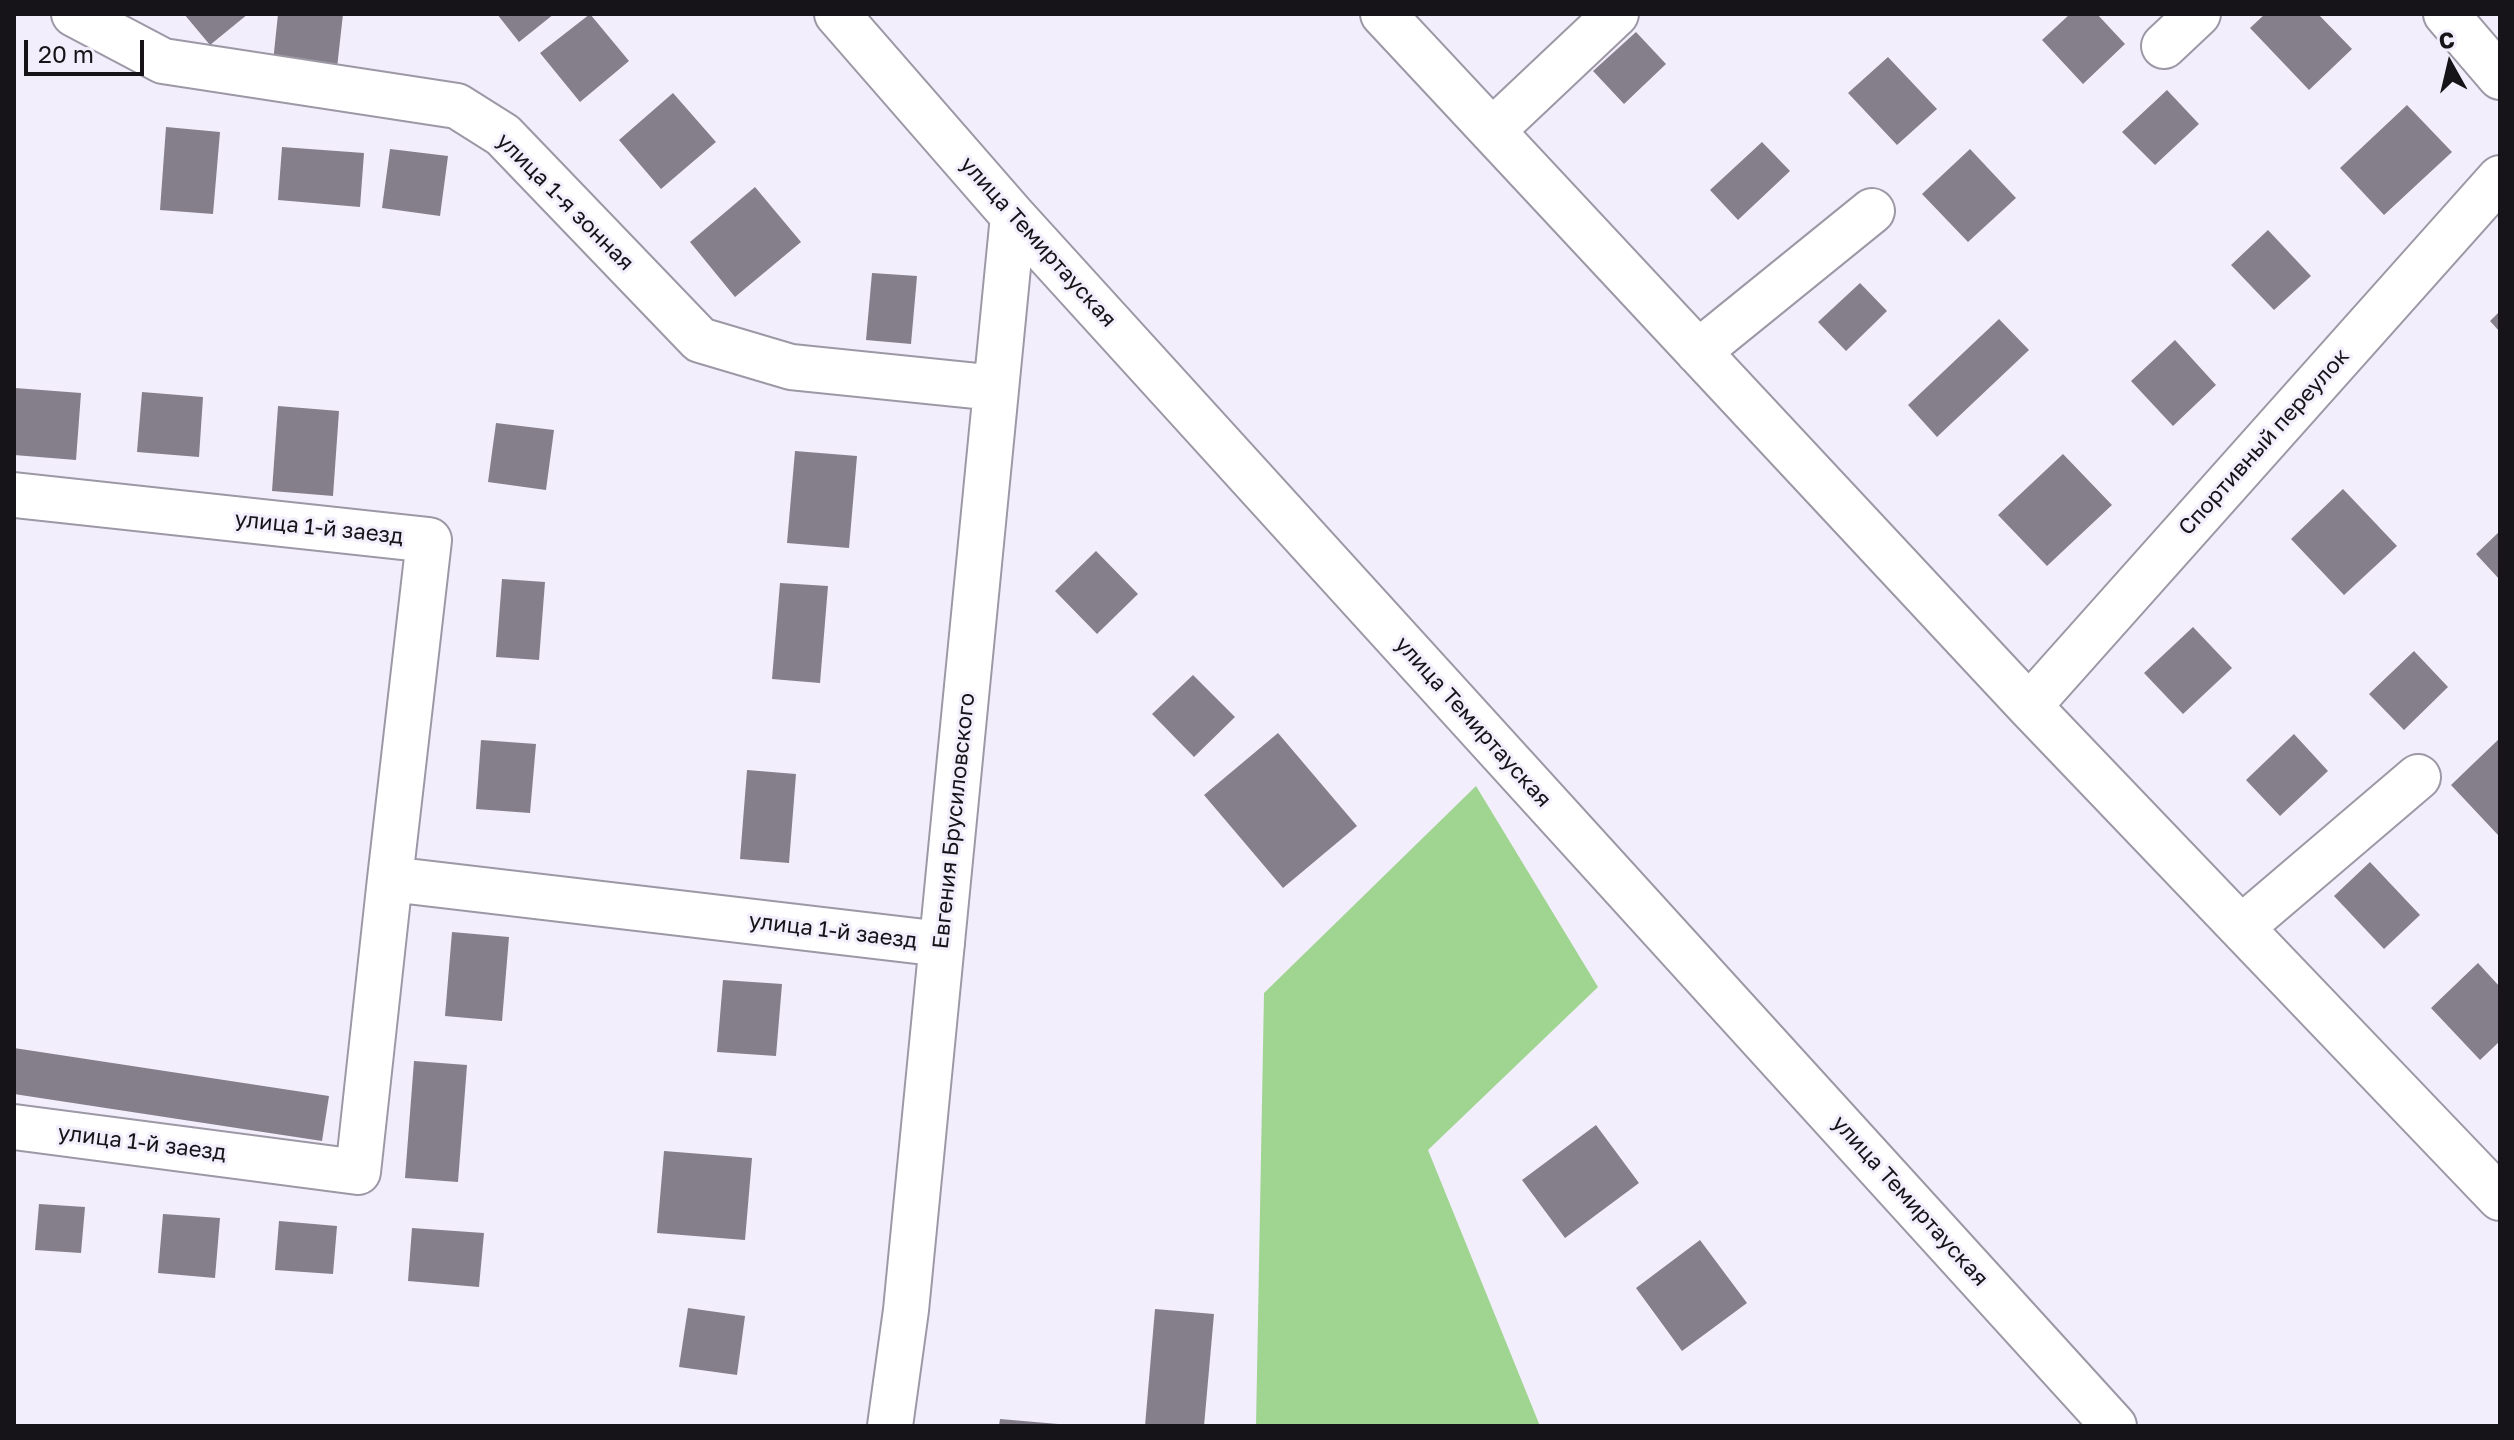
<!DOCTYPE html>
<meta charset="utf-8">
<style>
body{margin:0}
#map{position:relative;width:2514px;height:1440px;overflow:hidden;background:#f3eefc;font-family:"Golos Text",sans-serif}
canvas{display:block}
.frame{position:absolute;inset:0;border:16px solid #161418;pointer-events:none}
.north{position:absolute;left:2410px;top:24px;width:80px;height:80px;-webkit-text-stroke:6px #f3eefc;paint-order:stroke;rotate:352deg;font-size:22px;font-weight:700;line-height:32px;text-align:center;color:#161418}
.north::after{content:'';display:block;margin:auto;width:28px;height:36px;background:#161418;clip-path:polygon(50% 0,100% 100%,50% 72%,0 100%)}
.scale{position:absolute;left:24px;top:40px;width:120px;height:36px;box-sizing:border-box;border:4px solid #161418;border-top:0;padding-left:10px;font-size:24px;line-height:28px;white-space:nowrap;color:#161418;-webkit-text-stroke:6px #f3eefc;paint-order:stroke}
</style>
<div id="map">
<canvas width="2514" height="1440"></canvas>
<div class="frame"></div>
<div class="north">С</div>
<div class="scale">20 m</div>
</div>
<script>
const context = document.querySelector('canvas').getContext('2d');
context.lineJoin = 'round';
function fill(path, color) {
  context.fillStyle = color;
  context.fill(path, 'evenodd');
}
function strokePath(path, color, width, dash) {
  context.strokeStyle = color;
  context.lineWidth = width;
  context.lineCap = dash ? 'butt' : 'round';
  context.setLineDash(dash || []);
  context.stroke(path);
}
function write(font, color, halo, rows, align = 'center') {
  context.font = font + ' "Golos Text",sans-serif';
  context.lineWidth = 6;
  context.setLineDash([]);
  context.textBaseline = 'middle';
  context.strokeStyle = halo;
  context.fillStyle = color;
  for (const [text, x, y, turn = 0] of rows) {
    context.save();
    context.translate(x, y);
    context.rotate((+turn || 0) * Math.PI / 180);
    context.textAlign = isNaN(turn) ? turn : align;
    if (halo) context.strokeText(text, 0, 0);
    context.fillText(text, 0, 0);
    context.restore();
  }
}
fill(new Path2D(`
 M 1476,786 L 1598,987 L 1428,1150 L 1540,1426 L 1256,1426 L 1264,993 Z`), '#a0d491');
fill(new Path2D(`
 M 184,14 L 248,14 L 210,45 Z
 M 278,14 L 343,14 L 337,68 L 273,62 Z
 M 497,14 L 554,14 L 519,42 Z
 M 590,14 L 629,61 L 580,102 L 540,53 Z
 M 2070,14 L 2097,14 L 2125,44 L 2083,84 L 2042,40 Z
 M 2265,14 L 2318,14 L 2352,49 L 2309,90 L 2250,28 Z
 M 1636,32 L 1666,64 L 1624,104 L 1593,71 Z
 M 1888,57 L 1937,109 L 1897,145 L 1848,93 Z
 M 2167,90 L 2199,124 L 2155,165 L 2122,132 Z
 M 673,93 L 716,142 L 661,189 L 619,140 Z
 M 2407,105 L 2452,152 L 2384,215 L 2340,168 Z
 M 166,127 L 220,132 L 213,214 L 160,210 Z
 M 1762,142 L 1790,171 L 1738,220 L 1710,190 Z
 M 282,147 L 364,153 L 360,207 L 278,200 Z
 M 390,149 L 448,156 L 440,216 L 382,208 Z
 M 1970,149 L 2016,198 L 1968,242 L 1922,194 Z
 M 755,187 L 801,242 L 735,297 L 690,242 Z
 M 2268,230 L 2311,276 L 2274,310 L 2231,265 Z
 M 872,273 L 917,276 L 911,344 L 866,340 Z
 M 1860,283 L 1887,311 L 1846,351 L 1818,322 Z
 M 2500,311 L 2500,332 L 2490,321 Z
 M 1999,319 L 2029,350 L 1937,437 L 1908,405 Z
 M 2175,340 L 2216,385 L 2173,426 L 2131,381 Z
 M 15,388 L 81,393 L 76,460 L 14,455 Z
 M 142,392 L 203,397 L 199,457 L 137,452 Z
 M 278,406 L 339,411 L 333,496 L 272,491 Z
 M 496,423 L 554,430 L 546,490 L 488,482 Z
 M 795,451 L 857,456 L 849,548 L 787,543 Z
 M 2063,454 L 2112,505 L 2047,566 L 1998,515 Z
 M 2343,489 L 2397,546 L 2344,595 L 2291,539 Z
 M 2500,531 L 2500,580 L 2476,554 Z
 M 1096,551 L 1138,594 L 1097,634 L 1055,591 Z
 M 502,579 L 545,582 L 539,660 L 496,657 Z
 M 780,583 L 828,586 L 820,683 L 772,679 Z
 M 2193,627 L 2232,668 L 2183,714 L 2144,673 Z
 M 2414,651 L 2448,687 L 2404,730 L 2369,694 Z
 M 1193,675 L 1235,717 L 1194,757 L 1152,714 Z
 M 1278,733 L 1357,826 L 1283,888 L 1204,795 Z
 M 2294,734 L 2328,771 L 2280,816 L 2246,780 Z
 M 2500,738 L 2500,833 L 2498,835 L 2451,785 Z
 M 481,740 L 536,744 L 530,813 L 476,809 Z
 M 747,770 L 796,774 L 789,863 L 740,859 Z
 M 2370,862 L 2420,915 L 2384,949 L 2334,896 Z
 M 452,932 L 509,937 L 502,1021 L 445,1016 Z
 M 2478,963 L 2500,987 L 2500,1041 L 2480,1060 L 2431,1008 Z
 M 723,980 L 782,984 L 776,1056 L 717,1052 Z
 M 14,1048 L 329,1096 L 322,1141 L 14,1094 Z
 M 414,1061 L 467,1065 L 458,1182 L 405,1178 Z
 M 1596,1125 L 1639,1183 L 1565,1238 L 1522,1180 Z
 M 664,1151 L 752,1158 L 745,1240 L 657,1233 Z
 M 39,1204 L 85,1207 L 81,1253 L 35,1250 Z
 M 163,1214 L 220,1218 L 215,1278 L 158,1273 Z
 M 279,1221 L 337,1226 L 333,1274 L 275,1270 Z
 M 412,1228 L 484,1233 L 479,1287 L 408,1281 Z
 M 1700,1240 L 1747,1303 L 1682,1351 L 1636,1288 Z
 M 688,1308 L 745,1316 L 737,1375 L 679,1367 Z
 M 1155,1309 L 1214,1314 L 1204,1426 L 1145,1426 Z
 M 1000,1419 L 1058,1424 L 1058,1426 L 999,1426 Z`), '#847f8b');
const minor = new Path2D(`
 M 74,14 L 163,61 L 457,106 L 503,135 L 700,340 L 791,367 L 996,388
 M 837,14 L 1013,216 L 2114,1426
 M 1383,14 L 2029,706 L 2500,1198
 M 2446,14 L 2500,77
 M 2164,46 L 2198,14
 M 1492,131 L 1616,14
 M 1698,352 L 1872,211
 M 14,495 L 429,540 L 390,879
 M 2029,706 L 2500,178
 M 2242,927 L 2418,777
 M 14,1127 L 358,1172 L 390,879 L 942,944
 M 890,1426 L 906,1310 L 1013,216`);
strokePath(minor, '#9d98a5', 48);
strokePath(minor, '#fff', 44);
write('22px', '#161418', '#f3eefc', [
 ["улица 1-я зонная",565,202,45],
 ["улица Темиртауская",1038,242,48],
 ["Спортивный переулок",2264,442,-48],
 ["улица 1-й заезд",319,528,6],
 ["улица Темиртауская",1473,722,48],
 ["Евгения Брусиловского",954,821,-84],
 ["улица 1-й заезд",833,931,7],
 ["улица 1-й заезд",142,1143,7],
 ["улица Темиртауская",1910,1201,48]
]);
</script>
